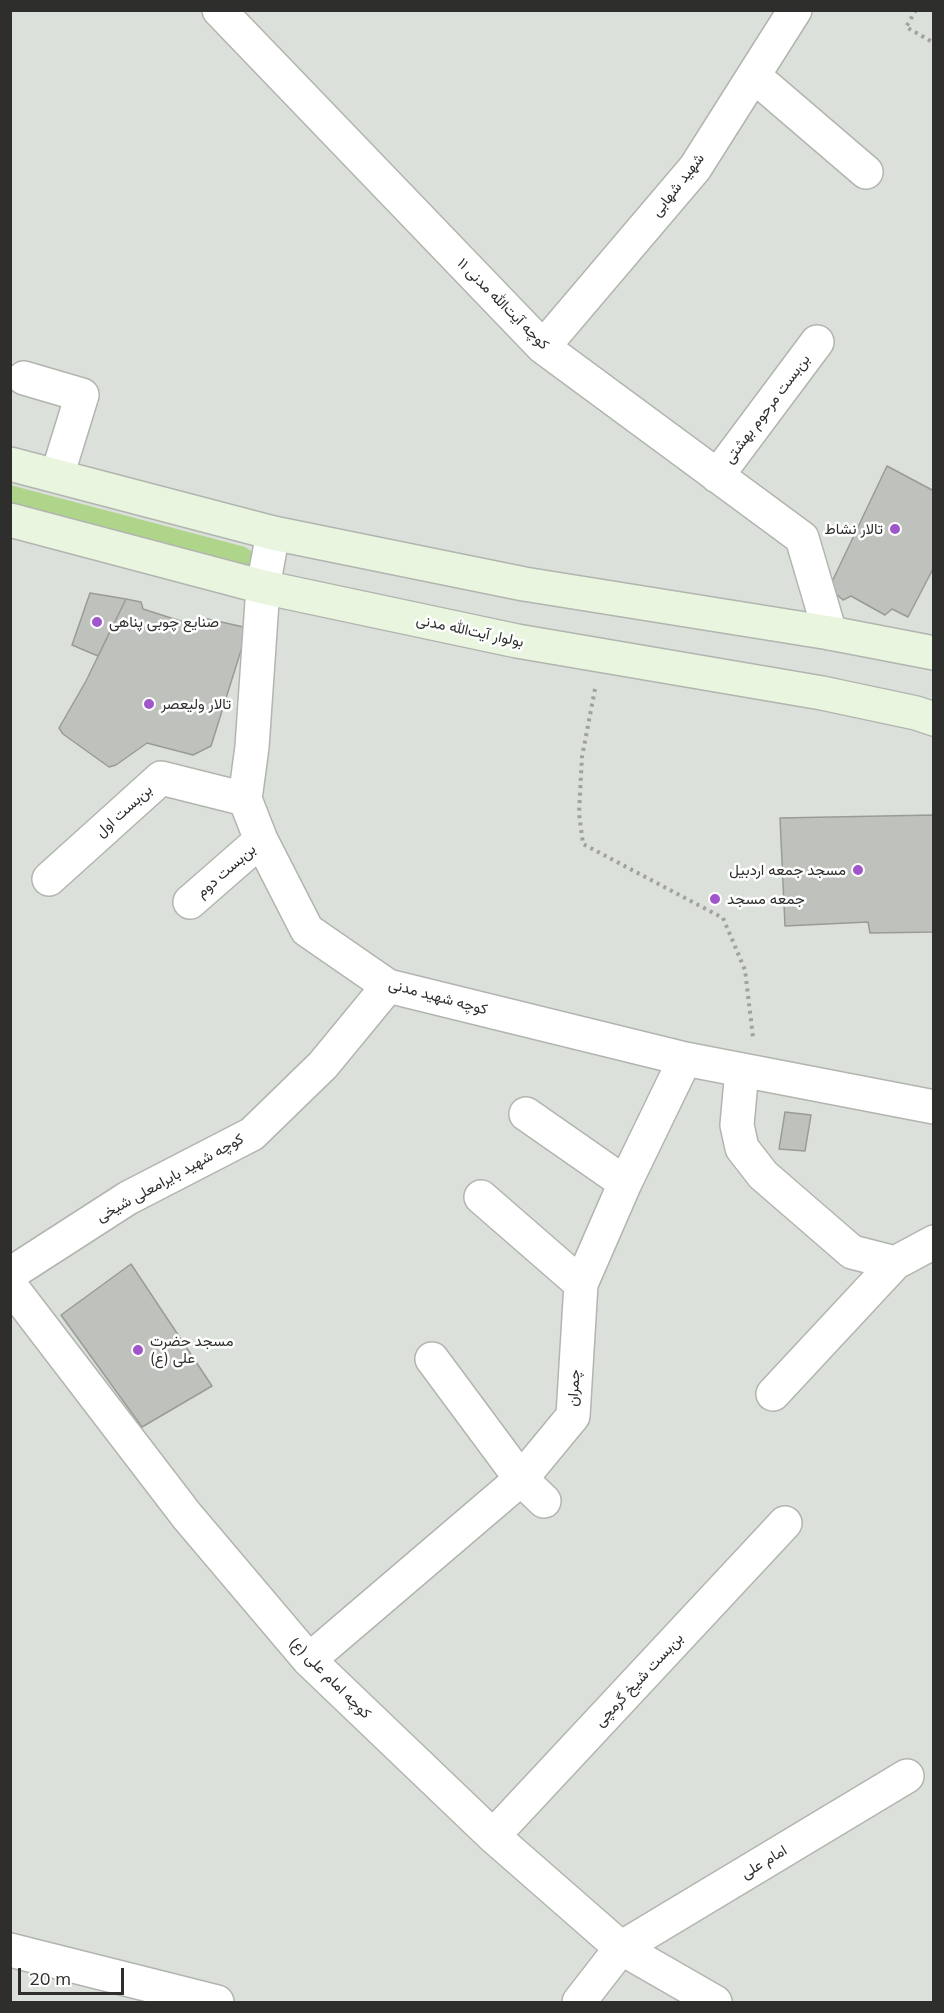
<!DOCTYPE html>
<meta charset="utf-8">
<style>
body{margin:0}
#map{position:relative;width:944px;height:2013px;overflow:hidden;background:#dce0da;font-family:Mulish,sans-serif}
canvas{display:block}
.frame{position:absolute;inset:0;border:12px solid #2e2f2d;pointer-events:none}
.scale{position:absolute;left:18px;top:1968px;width:106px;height:27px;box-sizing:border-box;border:3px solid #2e2f2d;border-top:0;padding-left:8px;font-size:18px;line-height:21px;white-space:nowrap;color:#2e2f2d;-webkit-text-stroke:4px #fff;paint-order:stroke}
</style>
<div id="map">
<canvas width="944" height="2013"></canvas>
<div class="frame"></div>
<div class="scale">20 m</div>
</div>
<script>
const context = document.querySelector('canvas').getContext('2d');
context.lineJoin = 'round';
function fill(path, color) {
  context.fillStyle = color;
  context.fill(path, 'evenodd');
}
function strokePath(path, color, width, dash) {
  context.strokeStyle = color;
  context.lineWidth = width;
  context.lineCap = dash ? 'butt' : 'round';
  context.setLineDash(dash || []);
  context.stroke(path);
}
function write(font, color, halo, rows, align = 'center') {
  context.font = font + ' Mulish,Vazirmatn,sans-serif';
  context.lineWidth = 5;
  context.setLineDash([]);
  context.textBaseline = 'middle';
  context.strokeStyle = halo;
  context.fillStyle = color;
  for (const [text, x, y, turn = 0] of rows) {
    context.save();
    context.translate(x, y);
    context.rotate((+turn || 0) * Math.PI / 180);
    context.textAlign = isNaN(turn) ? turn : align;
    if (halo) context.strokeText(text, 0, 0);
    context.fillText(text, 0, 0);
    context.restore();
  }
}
fill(new Path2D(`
 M 10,485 L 245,547 L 255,554 L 254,564 L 241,567 L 11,504 Z`), '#aed58a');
const building = new Path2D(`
 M 887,466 L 934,491 L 934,567 L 908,617 L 892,609 L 885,615 L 851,596 L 843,600 L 829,588 Z
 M 90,593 L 126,599 L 98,656 L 72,645 Z
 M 126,599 L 141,602 L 143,609 L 193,625 L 199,617 L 248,628 L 211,746 L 193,755 L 147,743 L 116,765 L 109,767 L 63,734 L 59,728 L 86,681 Z
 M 934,815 L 934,932 L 870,933 L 868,922 L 785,926 L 780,818 Z
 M 785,1112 L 811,1115 L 805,1151 L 779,1149 Z
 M 131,1264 L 212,1386 L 142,1427 L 61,1315 Z`);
fill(building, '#bfc2bc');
strokePath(building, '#989c96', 1.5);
const street = new Path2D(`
 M 219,10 L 543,347 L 802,538 L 830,633
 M 754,76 L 866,172
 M 543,347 L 695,168 L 795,10
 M 24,378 L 82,395 L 57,476
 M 717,476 L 817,342
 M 273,533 L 263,587 L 252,747 L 245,799 L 261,840 L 307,930 L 388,986 L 685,1059 L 934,1107
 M 49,879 L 161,778 L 245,799
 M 190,902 L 261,840
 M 742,1070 L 737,1125 L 742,1148 L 763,1175 L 852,1252 L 895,1263 L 934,1242
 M 526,1114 L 625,1183
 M 481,1197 L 581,1284
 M 10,1274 L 128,1198 L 252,1134 L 323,1065 L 388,986
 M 10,1285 L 187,1516 L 309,1660 L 493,1836 L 621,1948 L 715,2002
 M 432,1359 L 521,1479 L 544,1501
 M 773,1394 L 895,1263
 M 309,1660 L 521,1479 L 573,1416 L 581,1284 L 625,1183 L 685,1059
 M 493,1836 L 785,1523
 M 10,1950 L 217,2002
 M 579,2002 L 621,1948 L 907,1776`);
const secondary = new Path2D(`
 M 10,464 L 273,533 L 524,584 L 830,633 L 934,653
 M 10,520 L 263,587 L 517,641 L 822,693 L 916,713 L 934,719`);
strokePath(street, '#b2b5af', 36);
strokePath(secondary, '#b2b5af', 36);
strokePath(new Path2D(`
 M 916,10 L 906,27 L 934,43
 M 595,689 L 582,757 L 579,813 L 583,844 L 723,918 L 745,970 L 753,1037`), '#9fa29e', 4, [3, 4.5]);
strokePath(street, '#fff', 33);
strokePath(secondary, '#e9f5df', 33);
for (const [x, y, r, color] of [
 [895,529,6,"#9e56ca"],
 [97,622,6,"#9e56ca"],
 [149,704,6,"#9e56ca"],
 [858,870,6,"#9e56ca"],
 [715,899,6,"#9e56ca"],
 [138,1350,6,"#9e56ca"]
]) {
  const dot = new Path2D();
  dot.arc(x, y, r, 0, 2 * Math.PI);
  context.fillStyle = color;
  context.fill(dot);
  strokePath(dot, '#fff', 2);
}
write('15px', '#2e2f2d', '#fff', [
 ["شهید شهابی",678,185,-52],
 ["کوچه آیت‌الله مدنی ۱۱",503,304,45],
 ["بن‌بست مرحوم بهشتی",767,409,-53],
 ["بولوار آیت‌الله مدنی",470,631,12],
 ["بن‌بست اول",124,811,-42],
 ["بن‌بست دوم",226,871,-41],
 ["کوچه شهید مدنی",438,997,15],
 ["کوچه شهید بایرامعلی شیخی",170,1178,-29],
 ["چمران",574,1388,-86],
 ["کوچه امام علی (ع)",330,1678,45],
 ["بن‌بست شیخ گرمچی",639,1680,-47],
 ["امام علی",764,1862,-31]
]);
write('15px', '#2e2f2d', '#fff', [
 ["تالار نشاط",883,529,"right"],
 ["صنایع چوبی پناهی",109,622],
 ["تالار ولیعصر",161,704],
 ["مسجد جمعه اردبیل",846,870,"right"],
 ["جمعه مسجد",727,899],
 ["مسجد حضرت",150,1341],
 ["علی (ع)",150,1358]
], 'left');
</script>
